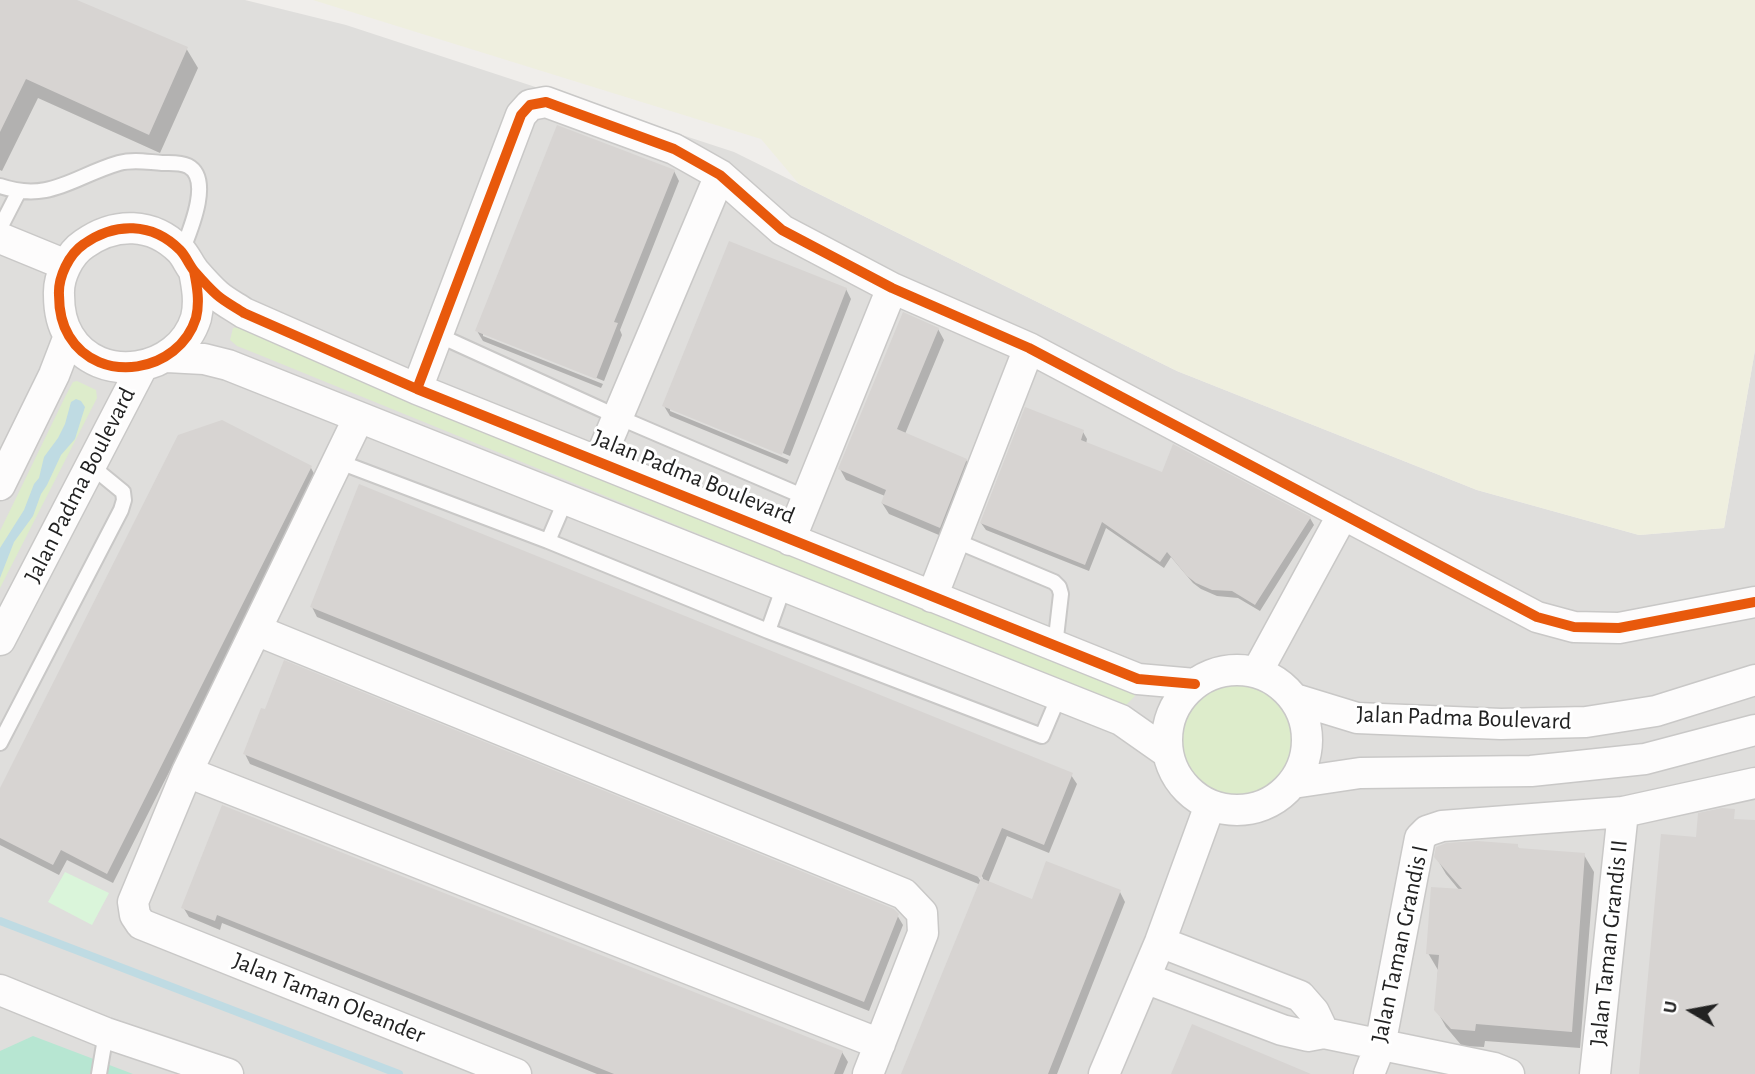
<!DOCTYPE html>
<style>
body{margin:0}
#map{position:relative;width:1755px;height:1074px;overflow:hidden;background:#f0eeeb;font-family:"Alegreya Sans",sans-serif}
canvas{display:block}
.north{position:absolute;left:1657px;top:976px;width:70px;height:70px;-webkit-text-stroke:5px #fff;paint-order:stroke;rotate:280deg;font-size:19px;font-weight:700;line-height:28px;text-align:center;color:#222}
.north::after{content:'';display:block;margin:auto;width:24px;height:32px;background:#222;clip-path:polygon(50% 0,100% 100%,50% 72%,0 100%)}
</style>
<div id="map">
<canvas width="1755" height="1074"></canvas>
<div class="north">U</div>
</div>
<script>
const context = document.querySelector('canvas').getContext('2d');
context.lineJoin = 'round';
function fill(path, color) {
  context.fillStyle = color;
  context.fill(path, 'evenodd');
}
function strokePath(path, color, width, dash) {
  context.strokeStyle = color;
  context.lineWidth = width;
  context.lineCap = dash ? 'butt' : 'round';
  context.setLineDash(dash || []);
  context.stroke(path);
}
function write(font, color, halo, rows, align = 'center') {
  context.font = font + ' "Alegreya Sans",sans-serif';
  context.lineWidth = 6;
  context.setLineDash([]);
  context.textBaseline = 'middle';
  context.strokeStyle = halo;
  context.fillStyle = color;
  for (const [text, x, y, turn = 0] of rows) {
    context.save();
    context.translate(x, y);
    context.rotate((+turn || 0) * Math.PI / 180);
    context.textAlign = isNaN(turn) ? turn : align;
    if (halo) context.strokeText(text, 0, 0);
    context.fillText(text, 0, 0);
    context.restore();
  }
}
fill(new Path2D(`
 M 0,0 L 245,0 L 346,25 L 734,152 L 1177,371 L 1477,490 L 1639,535 L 1724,528 L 1755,350 L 1755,1074 L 0,1074 Z`), '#dfdedc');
fill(new Path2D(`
 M 313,0 L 1755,0 L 1755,350 L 1724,528 L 1639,535 L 1477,490 L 1177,371 L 799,184 L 761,139 Z`), '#efefdf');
fill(new Path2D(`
 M 242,326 L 1131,690 L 1135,696 L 1126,705 L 1120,706 L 267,358 L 237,346 L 230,340 L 233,328 Z
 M 77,381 L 96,390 L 97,398 L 0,588 L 0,531 L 66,395 L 73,382 Z
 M1180 740a56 56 0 1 1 112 0a56 56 0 1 1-112 0Z`), '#ddeccb');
fill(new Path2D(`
 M 65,872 L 109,893 L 92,925 L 48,902 Z`), '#daf5da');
fill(new Path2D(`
 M 33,1036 L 133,1074 L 0,1074 L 0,1051 Z`), '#b7e6d2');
fill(new Path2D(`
 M 76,399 L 81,401 L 85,407 L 75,439 L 61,455 L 47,485 L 41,494 L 33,516 L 14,542 L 0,578 L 0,548 L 24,510 L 34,484 L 39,478 L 44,457 L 58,438 L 65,424 L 71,402 Z`), '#bfdbe3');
fill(new Path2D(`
 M 0,0 L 72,0 L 186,48 L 198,68 L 160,153 L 38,98 L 2,171 L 0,170 Z
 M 674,171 L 679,181 L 620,330 L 622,335 L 604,381 L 483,332 L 483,336 L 603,384 L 601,388 L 483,341 L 477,331 Z
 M 846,289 L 851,299 L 790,456 L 670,407 L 670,411 L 789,460 L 787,464 L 670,416 L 664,406 Z
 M 938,329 L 944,340 L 905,434 L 966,460 L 972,471 L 946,538 L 889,514 L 882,503 L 885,496 L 846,480 L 840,469 Z
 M 222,422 L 311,468 L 317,479 L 113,883 L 67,860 L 59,875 L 0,845 L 0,791 Z
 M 1083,432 L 1087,439 L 1086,444 L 1163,474 L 1310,518 L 1314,525 L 1260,611 L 1238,598 L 1217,596 L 1201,589 L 1193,583 L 1171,557 L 1164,568 L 1106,528 L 1089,571 L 986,530 L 981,523 Z
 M 312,607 L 1071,775 L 1077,784 L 1049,853 L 1007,836 L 988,883 L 1033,901 L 1120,892 L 1125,902 L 1057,1074 L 903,1074 L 981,885 L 317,617 ZM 978,870 L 983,878 L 983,885 L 975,872 Z
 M 245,754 L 897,915 L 903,925 L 869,1011 L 250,764 Z
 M 1517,846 L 1520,850 L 1584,855 L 1594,872 L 1580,1048 L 1485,1041 L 1484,1047 L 1462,1046 L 1446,1027 L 1436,1009 L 1438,970 L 1428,953 L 1460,891 L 1446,874 L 1436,857 Z
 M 183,907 L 842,1052 L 848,1062 L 843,1074 L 597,1074 L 222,923 L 220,930 L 189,917 Z`), '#0003');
strokePath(new Path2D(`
 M 0,921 L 399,1074`), '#bfdbe3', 8);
fill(new Path2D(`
 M 0,0 L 77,0 L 188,47 L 149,135 L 26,79 L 0,132 Z
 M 557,125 L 675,170 L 614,322 L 618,323 L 596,379 L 475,331 Z
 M 729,241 L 847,288 L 782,455 L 662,406 Z
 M 903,312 L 939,328 L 897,429 L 967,459 L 940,528 L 881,503 L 886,490 L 838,469 Z
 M 1025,407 L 1084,430 L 1081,440 L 1162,472 L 1173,444 L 1311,517 L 1255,605 L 1232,591 L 1212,590 L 1196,583 L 1187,576 L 1167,552 L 1160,562 L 1102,522 L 1085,565 L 980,523 Z
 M 222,420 L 312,466 L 107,874 L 61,850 L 53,865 L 0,838 L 0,788 L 178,435 Z
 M 359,484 L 1073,773 L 1044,845 L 1002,828 L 981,878 L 310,607 Z
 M 284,660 L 894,909 L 899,914 L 864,1002 L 243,754 L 261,708 L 265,709 Z
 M 222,805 L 843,1051 L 834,1074 L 614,1074 L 217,915 L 215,921 L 181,908 Z
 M 1722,808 L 1735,809 L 1734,819 L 1755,820 L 1755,1074 L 1639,1074 L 1661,834 L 1696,837 L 1698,813 Z
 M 1477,841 L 1518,844 L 1518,848 L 1585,853 L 1572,1032 L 1476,1024 L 1475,1031 L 1451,1029 L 1434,1010 L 1439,955 L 1426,954 L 1431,887 L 1462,889 L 1434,857 L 1436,847 L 1446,843 Z
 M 1046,861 L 1121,890 L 1048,1074 L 901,1074 L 981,878 L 1032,899 Z
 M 1192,1024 L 1311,1074 L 1171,1074 Z`), '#d7d4d2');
const lane = new Path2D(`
 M 0,186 C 50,203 74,176 119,163 C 134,159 147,162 162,163 C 170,163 180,162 188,166 C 213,179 189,233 182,251
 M 0,228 L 19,191
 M 438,335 L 618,417 L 807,498
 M 337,461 L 548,541 L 768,631 L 1042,736 L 1059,696
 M 954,540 L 1054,582 L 1059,587 L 1061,594 L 1055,646
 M 548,541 L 566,499
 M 768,631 L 784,586
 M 0,743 L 121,510 L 124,500 L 123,492 L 90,465
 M 99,1074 L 106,1033`);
const street = new Path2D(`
 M 0,238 L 66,265
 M 194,271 C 197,286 200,302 196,318 C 179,373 99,386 69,336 C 61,323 59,309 59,295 C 58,277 69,254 84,244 C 115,222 152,222 180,250 C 186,256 189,265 195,272 C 202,280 209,288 217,295 C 225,302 235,307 244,313 L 417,389 L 1138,679 L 1195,684
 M 167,357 L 204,359 L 228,365 L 1121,720 L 1168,753
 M 417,389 L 521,115 L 530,105 L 546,102 L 674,149 L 720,175 L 782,230 L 892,288 L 1029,348 L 1537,617 L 1574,627 L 1619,628 L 1755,602
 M 359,417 L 187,772 L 133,902 L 135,915 L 141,924 L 516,1074
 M 599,461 L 720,175
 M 0,485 L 54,375 L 69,336
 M 790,540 L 892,288
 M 932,597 L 1029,348
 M 256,630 L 904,894 L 922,913 L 923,933 L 868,1074
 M 0,640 L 142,367
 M1167 740a70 70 0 1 1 140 0a70 70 0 1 1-140 0Z
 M 1257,672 L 1343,514
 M 1295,699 L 1357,718 L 1501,724 L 1586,722 L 1656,711 L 1755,680
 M 187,772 L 880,1044
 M 1293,783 L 1360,773 L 1531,771 L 1645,759 L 1755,730
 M 1160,942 L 1300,996 L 1314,1012 L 1324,1033
 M 1145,978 L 1282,1030 L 1308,1036 L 1324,1033 L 1494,1068 L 1509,1074
 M 0,990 L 106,1033 L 228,1074
 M 1104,1074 L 1160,942 L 1210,805
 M 1369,1074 L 1380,1046 L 1420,838 L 1427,831 L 1442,826 L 1623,812 L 1755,783
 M 1595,1074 L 1623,812`);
strokePath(lane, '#c9c8c7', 18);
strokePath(street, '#c9c8c7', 33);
strokePath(lane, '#fdfcfc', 14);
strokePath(street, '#fdfcfc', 30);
strokePath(new Path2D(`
 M 194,271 C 197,286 200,302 196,318 C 179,373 99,386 69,336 C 61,323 59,309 59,295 C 58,277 69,254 84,244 C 115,222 152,222 180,250 C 186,256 189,265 195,272 C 202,280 209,288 217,295 C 225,302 235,307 244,313 L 417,389 L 1138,679 L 1195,684
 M 417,389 L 521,115 L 530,105 L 546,102 L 674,149 L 720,175 L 782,230 L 892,288 L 1029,348 L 1537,617 L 1574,627 L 1619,628 L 1755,602`), '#e8590c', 10);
write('24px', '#222', '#fff', [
 ["Jalan Padma Boulevard",694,477,22],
 ["Jalan Padma Boulevard",80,485,-63],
 ["Jalan Padma Boulevard",1464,718,2],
 ["Jalan Taman Grandis II",1609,943,-84],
 ["Jalan Taman Grandis I",1400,944,-78],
 ["Jalan Taman Oleander",329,998,22]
]);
</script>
